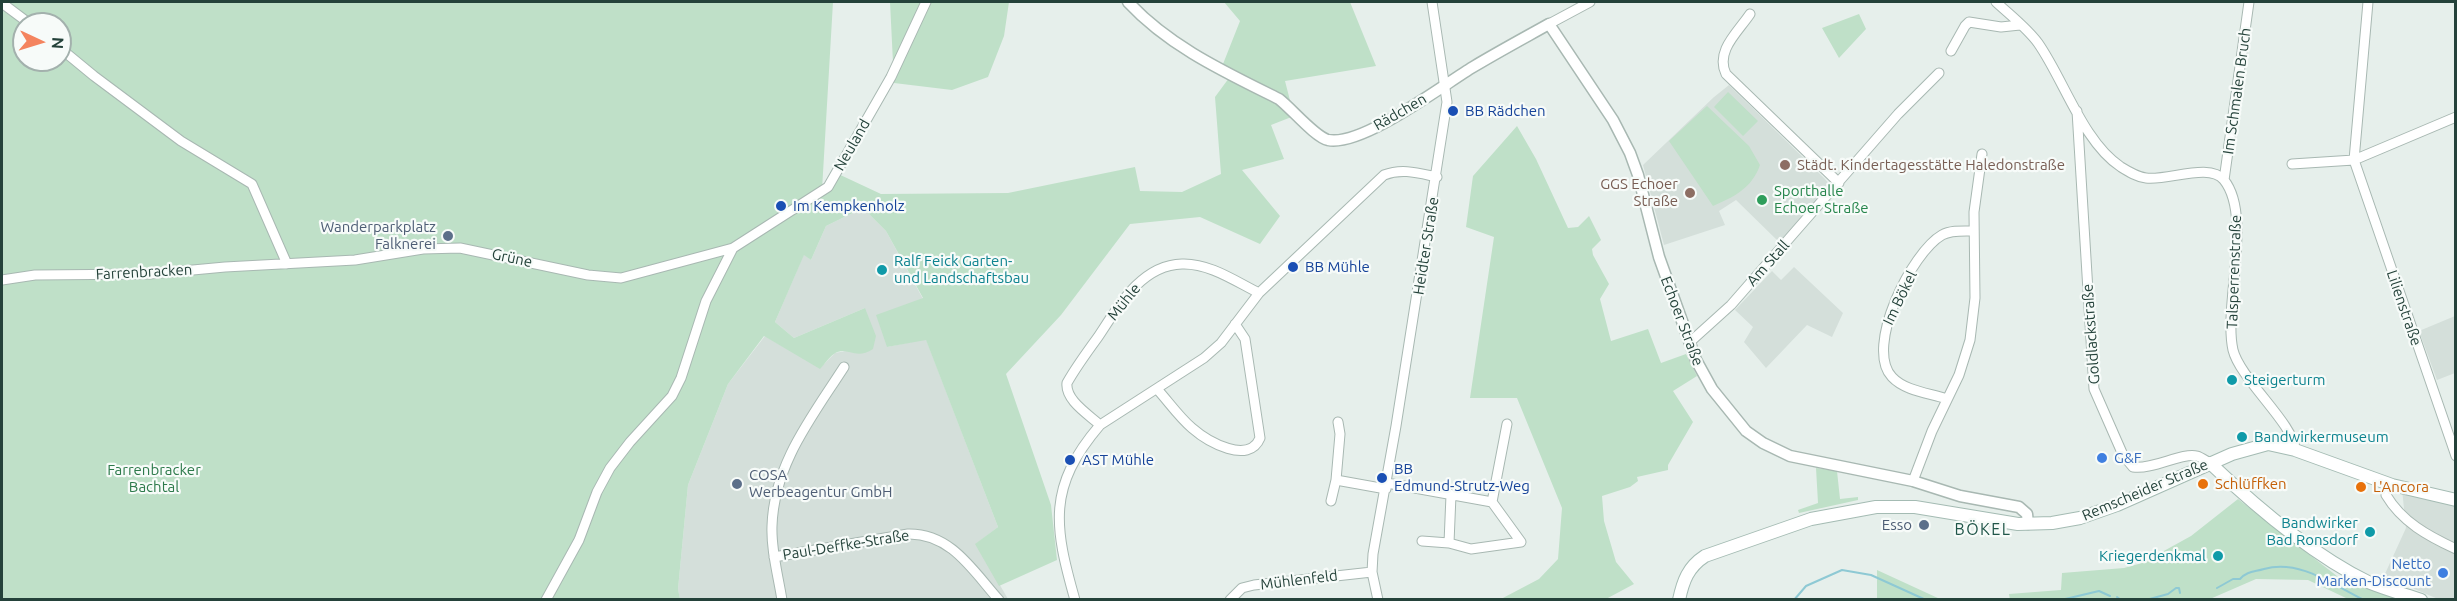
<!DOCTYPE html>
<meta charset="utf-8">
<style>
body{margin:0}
#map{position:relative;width:2457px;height:601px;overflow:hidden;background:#e6efeb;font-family:Ubuntu,sans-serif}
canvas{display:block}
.frame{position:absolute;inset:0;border:3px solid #24423a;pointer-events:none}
.north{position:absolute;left:12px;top:12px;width:60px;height:60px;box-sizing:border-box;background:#f7fbf9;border:2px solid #a3b1ad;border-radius:50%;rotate:94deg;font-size:16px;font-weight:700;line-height:24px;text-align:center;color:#24423a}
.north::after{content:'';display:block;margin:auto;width:21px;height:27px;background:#f4845f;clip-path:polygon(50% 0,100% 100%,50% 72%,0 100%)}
</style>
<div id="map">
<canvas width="2457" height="601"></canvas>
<div class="frame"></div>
<div class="north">N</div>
</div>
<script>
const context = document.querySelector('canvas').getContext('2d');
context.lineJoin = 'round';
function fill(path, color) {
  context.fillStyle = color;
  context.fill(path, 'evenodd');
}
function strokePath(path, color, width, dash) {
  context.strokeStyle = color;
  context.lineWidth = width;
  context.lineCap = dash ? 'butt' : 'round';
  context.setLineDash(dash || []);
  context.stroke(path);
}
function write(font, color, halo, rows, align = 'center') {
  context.font = font + ' Ubuntu,sans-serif';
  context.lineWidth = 4.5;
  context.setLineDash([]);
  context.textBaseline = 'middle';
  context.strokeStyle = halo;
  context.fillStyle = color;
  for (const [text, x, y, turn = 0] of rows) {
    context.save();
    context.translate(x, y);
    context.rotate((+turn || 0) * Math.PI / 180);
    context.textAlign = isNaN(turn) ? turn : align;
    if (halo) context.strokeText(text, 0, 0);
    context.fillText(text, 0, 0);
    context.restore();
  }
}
fill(new Path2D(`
 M 1729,85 L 1824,178 L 1829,184 L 1829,189 L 1781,244 L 1736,200 L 1719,211 L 1725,225 L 1664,245 L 1643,165 L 1714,97 Z
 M 863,208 L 886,231 L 923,299 L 887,347 L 926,339 L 998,527 L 976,544 L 1008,599 L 680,600 L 678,589 L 688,485 L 728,384 L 765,336 L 820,368 L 835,353 L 846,351 L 865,308 L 794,338 L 775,322 L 804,254 L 811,260 L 826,226 Z
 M 1794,267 L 1843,313 L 1832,337 L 1807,325 L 1766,368 L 1744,342 L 1753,327 L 1735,310 L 1772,271 L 1781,280 Z
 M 2455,316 L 2455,373 L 2437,380 L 2419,331 Z
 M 2402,489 L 2455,502 L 2455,599 L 2438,599 L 2384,576 L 2406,528 Z`), '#d4dfda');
fill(new Path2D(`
 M 2,2 L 833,2 L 822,190 L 834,172 L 881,194 L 1008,193 L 1135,167 L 1140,191 L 1182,192 L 1221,174 L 1215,97 L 1229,78 L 1223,64 L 1240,21 L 1224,2 L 1350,2 L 1376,66 L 1285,81 L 1294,116 L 1271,125 L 1284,159 L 1242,170 L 1280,216 L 1260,244 L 1200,217 L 1130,224 L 1061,315 L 1006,374 L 1051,505 L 1057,560 L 999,586 L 975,544 L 998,527 L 926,340 L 887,347 L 876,315 L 923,298 L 886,231 L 863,208 L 826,226 L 811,260 L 804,255 L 775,322 L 794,338 L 865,308 L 876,336 L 873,349 C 855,361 846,345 834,354 C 829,357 825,364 820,369 L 764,336 L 728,384 L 688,485 L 678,589 L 680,599 L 2,599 ZM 24,24 L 60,24 L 60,60 L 24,60 Z
 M 890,2 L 1009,2 L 1004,36 L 988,77 L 952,90 L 894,83 Z
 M 1859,14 L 1866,29 L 1839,58 L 1822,28 Z
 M 1728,92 L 1758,121 L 1743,136 L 1714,107 Z
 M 1707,106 L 1749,146 L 1760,165 C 1752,188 1734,197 1713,206 L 1669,141 Z
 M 1517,126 L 1536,159 L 1568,228 L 1578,227 L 1589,216 L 1601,240 L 1592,249 L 1593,255 L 1609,284 L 1600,299 L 1611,341 L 1648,329 L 1661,363 L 1686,354 L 1697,376 L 1673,391 L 1693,422 L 1668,465 L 1668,470 L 1637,477 L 1638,481 L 1630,487 L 1602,496 L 1604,521 L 1616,562 L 1634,584 L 1606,599 L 1501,599 L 1539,579 L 1558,559 L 1562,508 L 1517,398 L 1470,398 L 1494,237 L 1466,227 L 1473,176 Z
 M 1816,468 L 1837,471 L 1840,499 L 1858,497 L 1858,500 L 1799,513 L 1798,510 L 1818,503 Z
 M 2238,499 L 2342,580 L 2400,599 L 2348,599 L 2308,580 L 2256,579 L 2210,599 L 2010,600 L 2009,594 L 2061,590 L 2062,573 L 2124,568 L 2160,558 L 2162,552 L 2191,536 Z
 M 1877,570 L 1940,599 L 1877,599 Z`), '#bfe0c8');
strokePath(new Path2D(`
 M 2217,588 L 2233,579 L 2240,579 C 2247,571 2254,572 2264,569 C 2300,559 2333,585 2364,600
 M 2117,597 L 2121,600
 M 1794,600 L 1806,586 L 1842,570 L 1871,575 L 1926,600
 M 2061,600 L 2099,591 L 2110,596
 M 2146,600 L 2168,594 L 2176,588 L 2179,588 L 2180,593`), '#8ec9d4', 2);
const minor = new Path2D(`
 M 1996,2 C 2010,15 2027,28 2038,43 C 2064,80 2083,142 2121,167 C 2129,172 2137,177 2146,178 C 2168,181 2210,162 2224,180 C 2253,216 2223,305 2233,350 C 2240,379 2295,425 2295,450
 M 2368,2 L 2354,160 L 2456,456
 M 2,3 L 30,24
 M 1750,14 C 1738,32 1715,51 1726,74 L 1839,183
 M 1549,24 L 1590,2
 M 60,48 L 94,76 L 181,141 L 252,184 L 287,264
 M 1951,51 L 1965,26 L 1969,22 L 2001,27 L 2020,25
 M 2077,111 L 2094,389 L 2123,455 L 2133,467 C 2153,470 2182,452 2197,456 C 2201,457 2206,461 2210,463
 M 2292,164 L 2354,160 L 2456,117
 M 2224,180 L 2249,2
 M 2,280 L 35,275 L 150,274 L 225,267 L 355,260 L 423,249 L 460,248 L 588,275 L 621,278 L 733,248 L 828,187 L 891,77 L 926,2
 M 1690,342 L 1731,305 L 1898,114 L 1939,73
 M 1157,389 C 1168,401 1179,417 1192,428 C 1208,442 1249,465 1260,438 L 1245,339 L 1235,324
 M 1947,399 C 1929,393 1905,391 1892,377 C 1864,347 1912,252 1942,235 C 1951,230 1963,231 1973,231
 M 1100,425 C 1088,414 1065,400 1067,383 C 1076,367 1087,352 1098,337 C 1118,307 1141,265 1182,264 C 1209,263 1235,281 1259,293
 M 1336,480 L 1340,434 L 1338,422
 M 1913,481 L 1932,431 L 1959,375 L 1970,340 L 1975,298 L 1974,212 L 1982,154
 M 1387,483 L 1492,502 L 1521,542 L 1471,549 L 1449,543
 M 2386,495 C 2402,522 2428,536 2456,549
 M 1331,501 L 1336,480 L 1386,489
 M 1492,502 L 1507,424
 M 1422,541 L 1449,543 L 1451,495
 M 774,557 L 908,534 C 951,533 973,571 999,600
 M 546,600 L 579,540 L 597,492 L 610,468 L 630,442 L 672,396 L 681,378 L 706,301 L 733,248
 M 782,600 C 778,575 771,550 772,526 C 774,464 812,417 844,367
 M 1075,600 C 1054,526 1047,487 1100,425 L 1204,358 L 1221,343 L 1259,293 L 1384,175 C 1402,168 1418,173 1437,177
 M 1230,600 L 1242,588 L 1254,585 L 1372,572
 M 1378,600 L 1372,572 L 1373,554 L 1396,426 L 1447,102 L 1432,2`);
const tertiary = new Path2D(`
 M 1128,2 C 1170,47 1225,72 1279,99 C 1292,109 1315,137 1328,140 C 1362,147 1443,85 1473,67 C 1498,52 1524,38 1549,24 L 1613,120 L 1630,153 L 1638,175 L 1659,257 L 1696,360 L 1712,389 L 1746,431 L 1763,443 L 1790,456 L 1913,481 L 1960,496 L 2019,507 L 2027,514 L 2028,524`);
const secondary = new Path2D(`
 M 2210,463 C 2254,505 2313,555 2368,582 C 2385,589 2403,594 2421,600
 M 1679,600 C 1683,581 1688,567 1705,556 L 1811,519 L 1876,507 L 1915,507 L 2018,524 L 2052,523 L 2080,518 L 2117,505 L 2232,454 L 2268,444 L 2295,450 L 2392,485 L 2456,500`);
strokePath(minor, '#a8b8b2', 11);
strokePath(tertiary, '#a8b8b2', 13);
strokePath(secondary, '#a4bbb3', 14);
strokePath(minor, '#fff', 9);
strokePath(tertiary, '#fff', 10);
strokePath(secondary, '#fff', 12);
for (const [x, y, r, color] of [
 [1453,111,6,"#1a4fb4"],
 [1785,165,6,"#8d6e63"],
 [1690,193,6,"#8d6e63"],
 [1762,200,6,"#2e9e5b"],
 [781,206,6,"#1a4fb4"],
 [448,236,6,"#5c6f8a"],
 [1293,267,6,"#1a4fb4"],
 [882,270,6,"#0f9aa8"],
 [2232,380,6,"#0f9aa8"],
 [2242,437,6,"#0f9aa8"],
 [2102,458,6,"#3f7fe0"],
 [1070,460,6,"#1a4fb4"],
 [1382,478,6,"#1a4fb4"],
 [737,484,6,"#5c6f8a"],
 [2203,484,6,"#e8710a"],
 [2361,487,6,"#e8710a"],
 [1924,525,6,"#5c6f8a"],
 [2370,532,6,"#0f9aa8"],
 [2218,556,6,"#0f9aa8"],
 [2443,573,6,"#3f7fe0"]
]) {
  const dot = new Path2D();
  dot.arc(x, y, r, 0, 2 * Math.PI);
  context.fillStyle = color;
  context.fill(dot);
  strokePath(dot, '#f7fbf9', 2);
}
write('15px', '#24423a', '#f7fbf9', [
 ["Im Schmalen Bruch",2237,91,-82],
 ["Rädchen",1400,112,-30],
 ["Neuland",852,145,-60],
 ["Heidter Straße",1426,246,-81],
 ["Grüne",512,258,12],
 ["Am Stall",1768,263,-48],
 ["Farrenbracken",144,272,-3],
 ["Talsperrenstraße",2234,272,-88],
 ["Im Bökel",1900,298,-64],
 ["Mühle",1124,302,-51],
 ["Lilienstraße",2404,308,71],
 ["Echoer Straße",1682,321,69],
 ["Goldlackstraße",2091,334,-94],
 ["Remscheider Straße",2145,490,-23],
 ["Paul-Deffke-Straße",846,545,-9],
 ["Mühlenfeld",1299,580,-7]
]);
write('15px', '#164399', '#f7fbf9', [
 ["BB Rädchen",1465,111],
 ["Im Kempkenholz",793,206],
 ["BB Mühle",1305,267],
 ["AST Mühle",1082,460],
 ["BB",1394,469],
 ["Edmund-Strutz-Weg",1394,486]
], 'left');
write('15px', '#785e54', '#f7fbf9', [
 ["Städt. Kindertagesstätte Haledonstraße",1797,165],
 ["GGS Echoer",1678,184,"right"],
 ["Straße",1678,201,"right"]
], 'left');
write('15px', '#27864d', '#f7fbf9', [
 ["Sporthalle",1774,191],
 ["Echoer Straße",1774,208]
], 'left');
write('15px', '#4e5e75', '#f7fbf9', [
 ["Wanderparkplatz",436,227],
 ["Falknerei",436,244],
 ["COSA",749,475,"left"],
 ["Werbeagentur GmbH",749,492,"left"],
 ["Esso",1912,525]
], 'right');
write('15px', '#0d838f', '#f7fbf9', [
 ["Ralf Feick Garten-",894,261],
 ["und Landschaftsbau",894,278],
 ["Steigerturm",2244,380],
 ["Bandwirkermuseum",2254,437],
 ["Bandwirker",2358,523,"right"],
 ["Bad Ronsdorf",2358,540,"right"],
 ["Kriegerdenkmal",2206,556,"right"]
], 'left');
write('15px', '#366cbe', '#f7fbf9', [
 ["G&F",2114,458],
 ["Netto",2431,564,"right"],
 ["Marken-Discount",2431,581,"right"]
], 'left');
write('15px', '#2d7a4b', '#f7fbf9', [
 ["Farrenbracker",154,470],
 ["Bachtal",154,487]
]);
write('15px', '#c56008', '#f7fbf9', [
 ["Schlüffken",2215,484],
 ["L'Ancora",2373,487]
], 'left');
context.letterSpacing = '1.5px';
write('16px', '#1f5548', '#f7fbf9', [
 ["BÖKEL",1983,530]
]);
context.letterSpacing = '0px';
</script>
